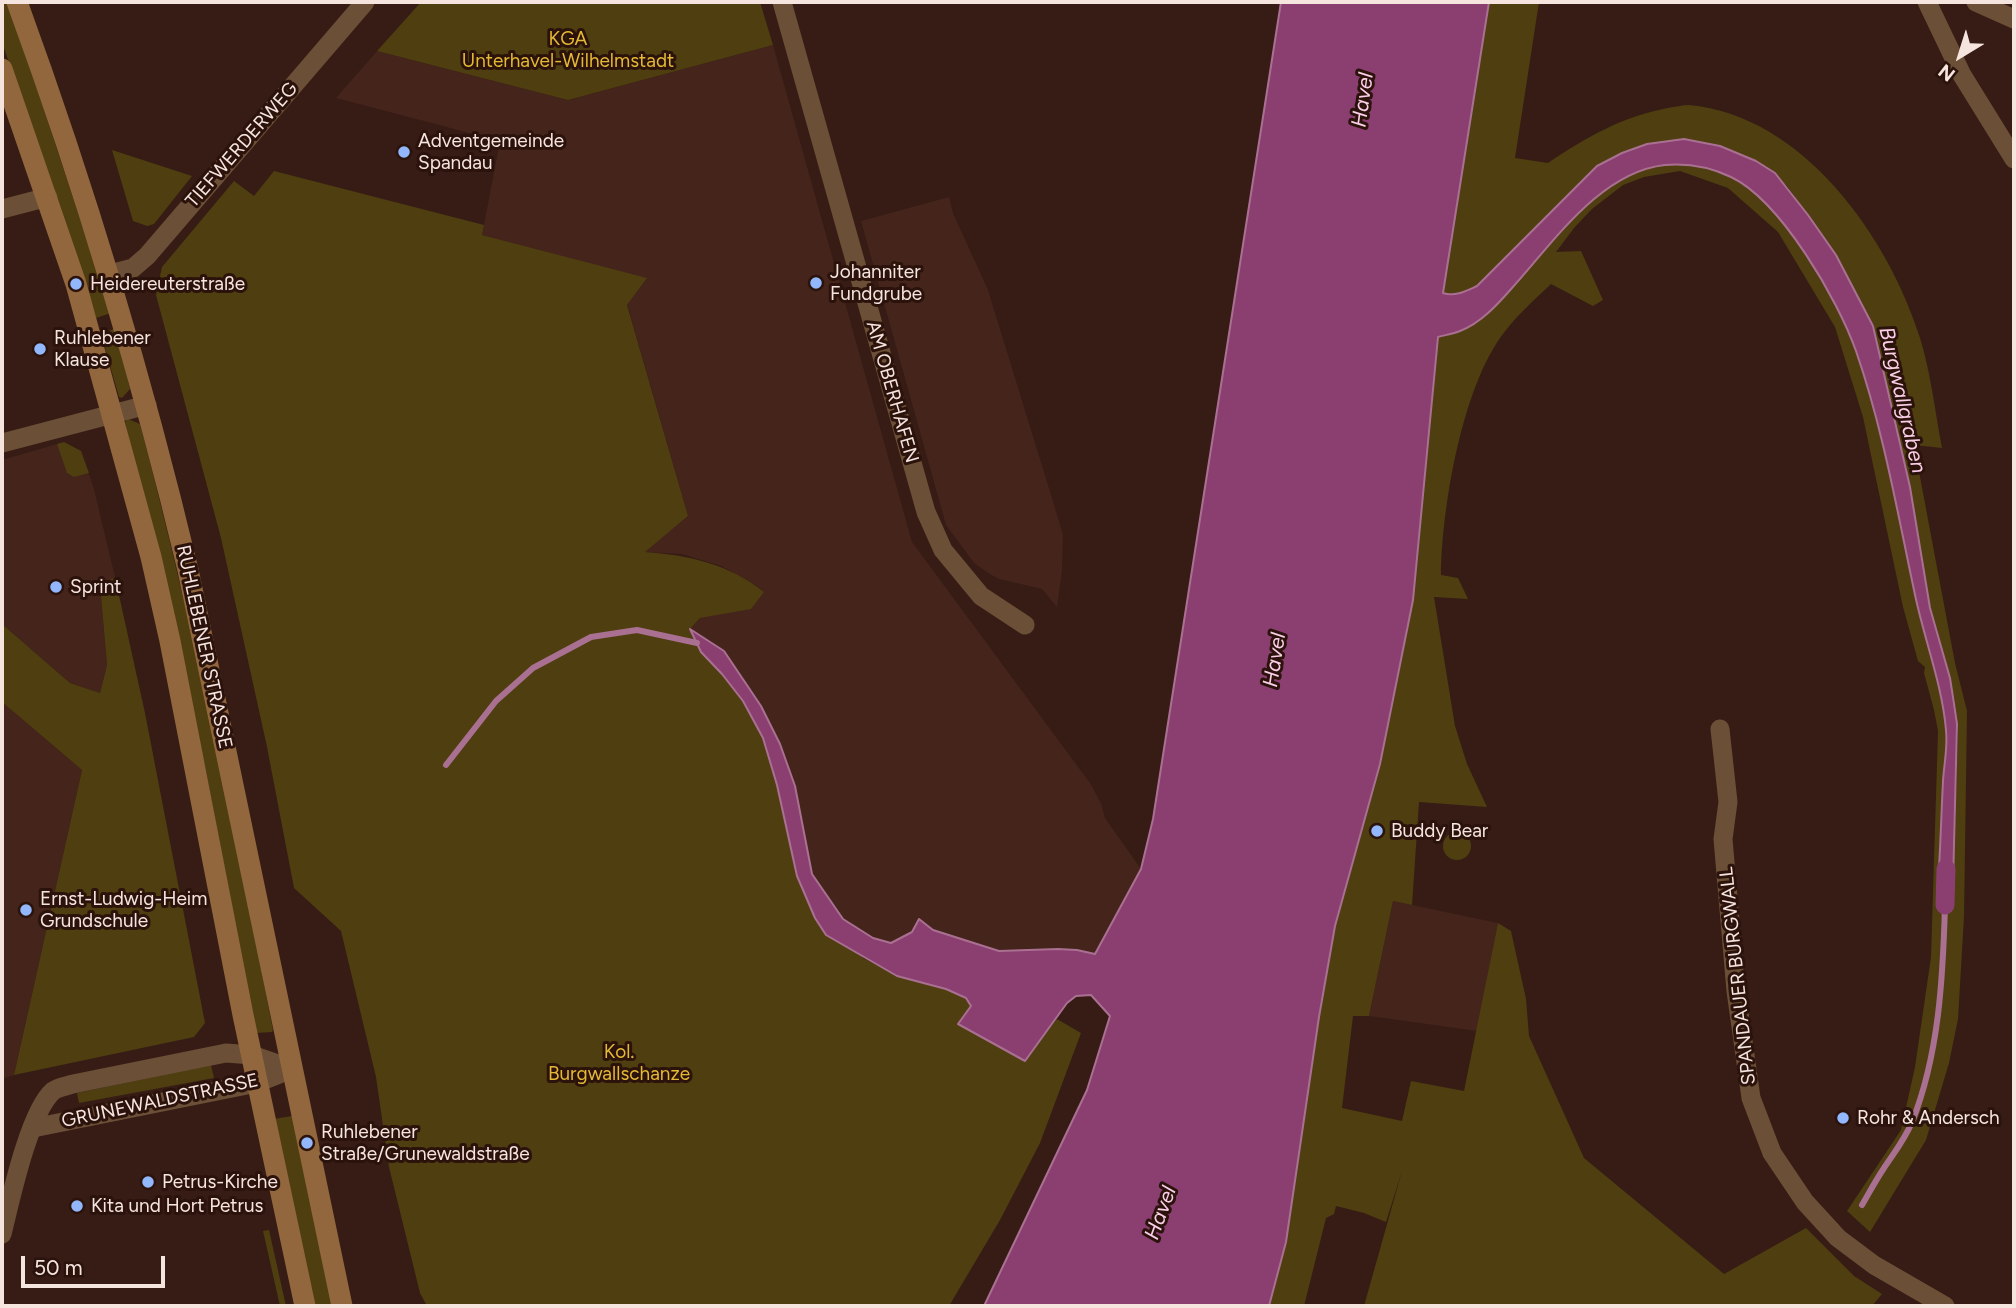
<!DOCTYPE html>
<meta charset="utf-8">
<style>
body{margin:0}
#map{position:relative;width:2016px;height:1308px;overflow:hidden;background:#361c15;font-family:Figtree,sans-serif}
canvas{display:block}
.frame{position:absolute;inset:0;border:4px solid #f6e4df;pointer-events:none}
.north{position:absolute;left:1925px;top:21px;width:70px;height:70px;-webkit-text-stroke:5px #2b130c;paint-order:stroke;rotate:218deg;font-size:19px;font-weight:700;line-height:28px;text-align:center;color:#f6e4df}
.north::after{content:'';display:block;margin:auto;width:24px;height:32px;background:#f6e4df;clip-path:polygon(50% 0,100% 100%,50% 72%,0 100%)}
.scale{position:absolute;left:21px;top:1256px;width:144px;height:32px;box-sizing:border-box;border:4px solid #f6e4df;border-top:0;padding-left:9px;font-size:21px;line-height:24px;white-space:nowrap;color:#f6e4df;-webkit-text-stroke:5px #2b130c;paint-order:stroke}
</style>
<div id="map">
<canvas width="2016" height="1308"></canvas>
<div class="frame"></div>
<div class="north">N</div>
<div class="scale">50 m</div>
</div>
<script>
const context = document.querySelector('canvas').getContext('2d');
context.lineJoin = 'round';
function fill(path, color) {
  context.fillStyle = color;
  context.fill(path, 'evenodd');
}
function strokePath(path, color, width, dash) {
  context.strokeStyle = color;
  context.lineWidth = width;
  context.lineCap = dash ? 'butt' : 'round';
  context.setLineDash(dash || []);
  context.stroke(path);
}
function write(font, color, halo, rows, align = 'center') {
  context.font = font + ' Figtree,sans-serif';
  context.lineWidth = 6;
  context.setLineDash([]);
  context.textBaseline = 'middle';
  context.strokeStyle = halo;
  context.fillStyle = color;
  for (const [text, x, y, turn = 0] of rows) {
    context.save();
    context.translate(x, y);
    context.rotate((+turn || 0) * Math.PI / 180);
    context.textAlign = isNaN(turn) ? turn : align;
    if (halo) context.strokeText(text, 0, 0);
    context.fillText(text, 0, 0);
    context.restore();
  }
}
fill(new Path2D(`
 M 773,45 L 912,542 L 1090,783 L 1101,803 L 1105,818 L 1141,869 L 1095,954 L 1077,950 L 1058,949 L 999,952 L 933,930 L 919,920 L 912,932 L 891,943 L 873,938 L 843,919 L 812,874 L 795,786 L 780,744 L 761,706 L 724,651 L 690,629 L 701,617 L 764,592 L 754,584 L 721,566 L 682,554 L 644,552 L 688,516 L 627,304 L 646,279 L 482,235 L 500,141 L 336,98 L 377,51 L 568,100 Z
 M 949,197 L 953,213 L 988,290 L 1063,534 L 1062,571 L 1057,607 L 1042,589 L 999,579 L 988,573 L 974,563 L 946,525 L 861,221 Z
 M 64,442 L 81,451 L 94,489 L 115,577 L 100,585 L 107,665 L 100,693 L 70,683 L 2,624 L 2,460 Z
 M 2,702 L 82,770 L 14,1075 L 2,1079 Z
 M 1393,901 L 1498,923 L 1477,1031 L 1369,1016 Z`), '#44241b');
fill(new Path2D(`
 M 2,2 L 7,2 L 18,31 L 111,313 L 96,318 L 42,154 L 2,43 Z
 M 421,2 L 760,2 L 773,45 L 568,100 L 377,51 Z
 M 1488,2 L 1539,2 L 1515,158 L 1548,163 C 1585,138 1623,116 1668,108 C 1675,107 1682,105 1689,105 C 1803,115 1889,238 1920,338 C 1931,373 1935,412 1942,448 L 1914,445 L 1955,663 L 1967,711 L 1964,917 L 1958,1019 L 1949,1063 L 1926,1140 L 1870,1232 L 1847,1211 L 1901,1130 L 1915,1067 L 1931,957 L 1938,731 L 1934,710 L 1924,673 L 1925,667 L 1918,661 L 1903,607 L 1863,417 L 1835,327 L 1778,232 L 1728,188 L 1680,171 L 1644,177 L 1623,185 L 1592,209 L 1574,228 L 1556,252 L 1581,251 L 1603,300 L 1593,306 L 1551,284 C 1533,301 1514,318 1500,338 C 1461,394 1442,508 1441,575 L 1458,578 L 1468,599 L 1434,597 L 1455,726 L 1467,764 L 1487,807 L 1419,802 L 1412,905 L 1393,901 L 1369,1016 L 1353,1016 L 1342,1108 L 1402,1121 L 1411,1081 L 1464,1091 L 1498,923 L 1511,931 L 1526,999 L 1529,1036 L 1584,1158 L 1724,1274 L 1806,1228 L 1854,1276 L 1882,1294 L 1872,1306 L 1364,1306 L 1402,1171 L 1386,1222 L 1364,1213 L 1336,1206 L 1334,1214 L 1326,1218 L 1304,1306 L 1269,1306 L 1286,1242 L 1319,1017 L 1335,926 L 1380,764 L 1413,600 L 1438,336 C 1445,335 1453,334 1460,331 C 1481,323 1498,304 1512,288 C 1551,245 1593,180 1653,167 C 1679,161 1708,166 1731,177 C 1781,201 1837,299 1856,351 C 1883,428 1897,510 1914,590 C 1923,636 1941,682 1946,729 C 1948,749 1945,771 1944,792 C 1942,828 1939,864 1937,900 L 1953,885 L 1958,732 L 1954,696 L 1930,608 L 1910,487 L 1873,326 L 1836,255 L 1808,215 L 1787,186 L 1756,161 L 1720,146 L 1684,139 L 1647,144 L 1622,153 L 1597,166 L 1477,287 L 1462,293 L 1443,293 Z
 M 112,150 L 192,176 L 154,224 L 147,226 L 133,221 Z
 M 274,171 L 484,225 L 482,235 L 647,278 L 627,305 L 688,516 L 645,552 C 688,555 729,564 764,592 L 751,609 L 700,618 L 690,629 L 701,652 L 722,674 L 743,701 L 763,738 L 777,785 L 797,876 L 863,958 L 897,976 L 946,989 L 966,998 L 971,1005 L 959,1024 L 966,1029 L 1024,1061 L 1057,1019 L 1081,1033 L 1040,1143 L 1000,1220 L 949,1306 L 427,1306 L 420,1293 L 389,1167 L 376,1077 L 341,931 L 294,888 L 267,747 L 221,538 L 156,295 L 162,267 L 234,181 L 254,196 Z
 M 116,328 L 130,389 L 122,398 L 119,397 L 101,334 Z
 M 128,419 L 140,424 C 193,624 234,827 273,1030 L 272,1032 L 256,1033 L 206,771 L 125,422 Z
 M 64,442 L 81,451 L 89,473 L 74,477 L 67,473 L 57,444 Z
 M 115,577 L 145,713 L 205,1023 L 194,1037 L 14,1075 L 82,770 L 2,702 L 2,624 L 70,683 L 100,693 L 107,665 L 100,585 Z
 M1443 846a14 14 0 1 1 28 0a14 14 0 1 1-28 0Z
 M 211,1065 L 214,1078 L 79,1103 L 77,1093 Z
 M 292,1116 L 333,1306 L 315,1306 L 274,1119 Z
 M 269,1230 L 286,1306 L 280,1306 L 263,1231 Z`), '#4e3e10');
const water = new Path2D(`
 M 1281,2 L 1489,2 L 1443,293 C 1455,297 1466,291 1477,286 L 1597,166 L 1622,153 L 1647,144 L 1684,139 L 1720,146 L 1756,161 L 1775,173 L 1808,215 L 1836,255 L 1873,326 L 1910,487 L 1930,608 L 1950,678 L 1953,697 L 1957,724 L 1953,885 L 1937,901 C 1940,861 1941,821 1943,781 C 1944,764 1948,747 1946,730 C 1942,683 1923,636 1914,590 C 1897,510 1883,429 1856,351 C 1838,300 1781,201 1731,177 C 1710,167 1688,163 1665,165 C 1600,172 1553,243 1512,288 C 1498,304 1481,323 1460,331 C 1453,334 1445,335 1438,337 L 1413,600 L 1380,764 L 1335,926 L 1319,1017 L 1286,1242 L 1269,1306 L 984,1306 L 1087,1090 L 1110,1016 L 1091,995 L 1076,996 L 1067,1003 L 1025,1061 L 958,1024 L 971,1006 L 966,998 L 946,989 L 897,976 L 826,935 L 815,918 L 797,876 L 777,785 L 763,738 L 743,701 L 722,674 L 701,652 L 690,629 L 724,651 L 761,706 L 780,744 L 795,786 L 812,874 L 843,919 L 873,938 L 891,943 L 912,932 L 919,919 L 933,930 L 999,951 L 1058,949 L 1077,950 L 1095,954 L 1141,869 L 1153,819 Z`);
fill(water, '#8a3f70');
strokePath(water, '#aa7091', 2);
strokePath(new Path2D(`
 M 446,765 L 496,701 L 533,668 L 591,637 L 637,630 L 697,643
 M 1862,1205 C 1869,1193 1876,1180 1884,1168 C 1894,1153 1905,1139 1912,1122 C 1939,1055 1943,977 1945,905`), '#aa7091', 6);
strokePath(new Path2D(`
 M 1945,905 L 1946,869`), '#8a3f70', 19);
strokePath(new Path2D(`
 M 782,2 L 926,512 L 943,550 L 981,596 L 1025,625
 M 1927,2 L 1962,75 L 2014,159
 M 1976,2 L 2014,19
 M 2,209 L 48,197
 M 110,274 L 133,268 L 147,256 L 365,2
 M 2,443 L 147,405
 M 1720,729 L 1728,802 L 1723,839 L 1736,991 L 1751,1098 L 1772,1153 L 1805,1202 L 1838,1238 L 1874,1265 L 1945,1306
 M 33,1128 L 257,1083 L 292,1069
 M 2,1234 C 10,1202 29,1112 53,1091 C 58,1087 67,1086 73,1084 L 226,1053 L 252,1055 L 292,1069`), '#6b4f36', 19);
strokePath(new Path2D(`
 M 17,2 C 85,188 142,377 188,570 L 342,1306
 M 2,69 L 76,284 L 151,557 L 170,641 L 243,1015 L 305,1306`), '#93673d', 21);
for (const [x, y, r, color] of [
 [404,152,7,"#92b7fd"],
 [816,283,7,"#92b7fd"],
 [76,284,7,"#92b7fd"],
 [40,349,7,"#92b7fd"],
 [56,587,7,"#92b7fd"],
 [1377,831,7,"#92b7fd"],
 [26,910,7,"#92b7fd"],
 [1843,1118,7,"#92b7fd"],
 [307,1143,7,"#92b7fd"],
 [148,1182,7,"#92b7fd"],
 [77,1206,7,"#92b7fd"]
]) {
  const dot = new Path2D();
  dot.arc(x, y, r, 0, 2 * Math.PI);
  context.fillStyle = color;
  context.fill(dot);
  strokePath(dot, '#2b130c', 2.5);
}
write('19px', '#e4b933', '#2b130c', [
 ["KGA",568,39],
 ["Unterhavel-Wilhelmstadt",568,61],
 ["Kol.",619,1052],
 ["Burgwallschanze",619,1074]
]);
write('19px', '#f6e4df', '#2b130c', [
 ["Adventgemeinde",418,141],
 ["Spandau",418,163],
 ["Johanniter",830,272],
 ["Fundgrube",830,294],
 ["Heidereuterstraße",90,284],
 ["Ruhlebener",54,338],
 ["Klause",54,360],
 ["Sprint",70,587],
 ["Buddy Bear",1391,831],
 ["Ernst-Ludwig-Heim",40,899],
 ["Grundschule",40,921],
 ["Rohr & Andersch",1857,1118],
 ["Ruhlebener",321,1132],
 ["Straße/Grunewaldstraße",321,1154],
 ["Petrus-Kirche",162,1182],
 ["Kita und Hort Petrus",91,1206]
], 'left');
write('19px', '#f6e4df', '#2b130c', [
 ["TIEFWERDERWEG",242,145,-49],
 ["AM OBERHAFEN",892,392,74],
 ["RUHLEBENER STRASSE",204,647,78],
 ["SPANDAUER BURGWALL",1738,976,-96],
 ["GRUNEWALDSTRASSE",160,1101,-12]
]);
write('italic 21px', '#fbcfe8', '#2b130c', [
 ["Havel",1363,100,-82],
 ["Burgwallgraben",1902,400,77],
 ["Havel",1275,660,-81],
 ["Havel",1161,1213,-70]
]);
</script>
